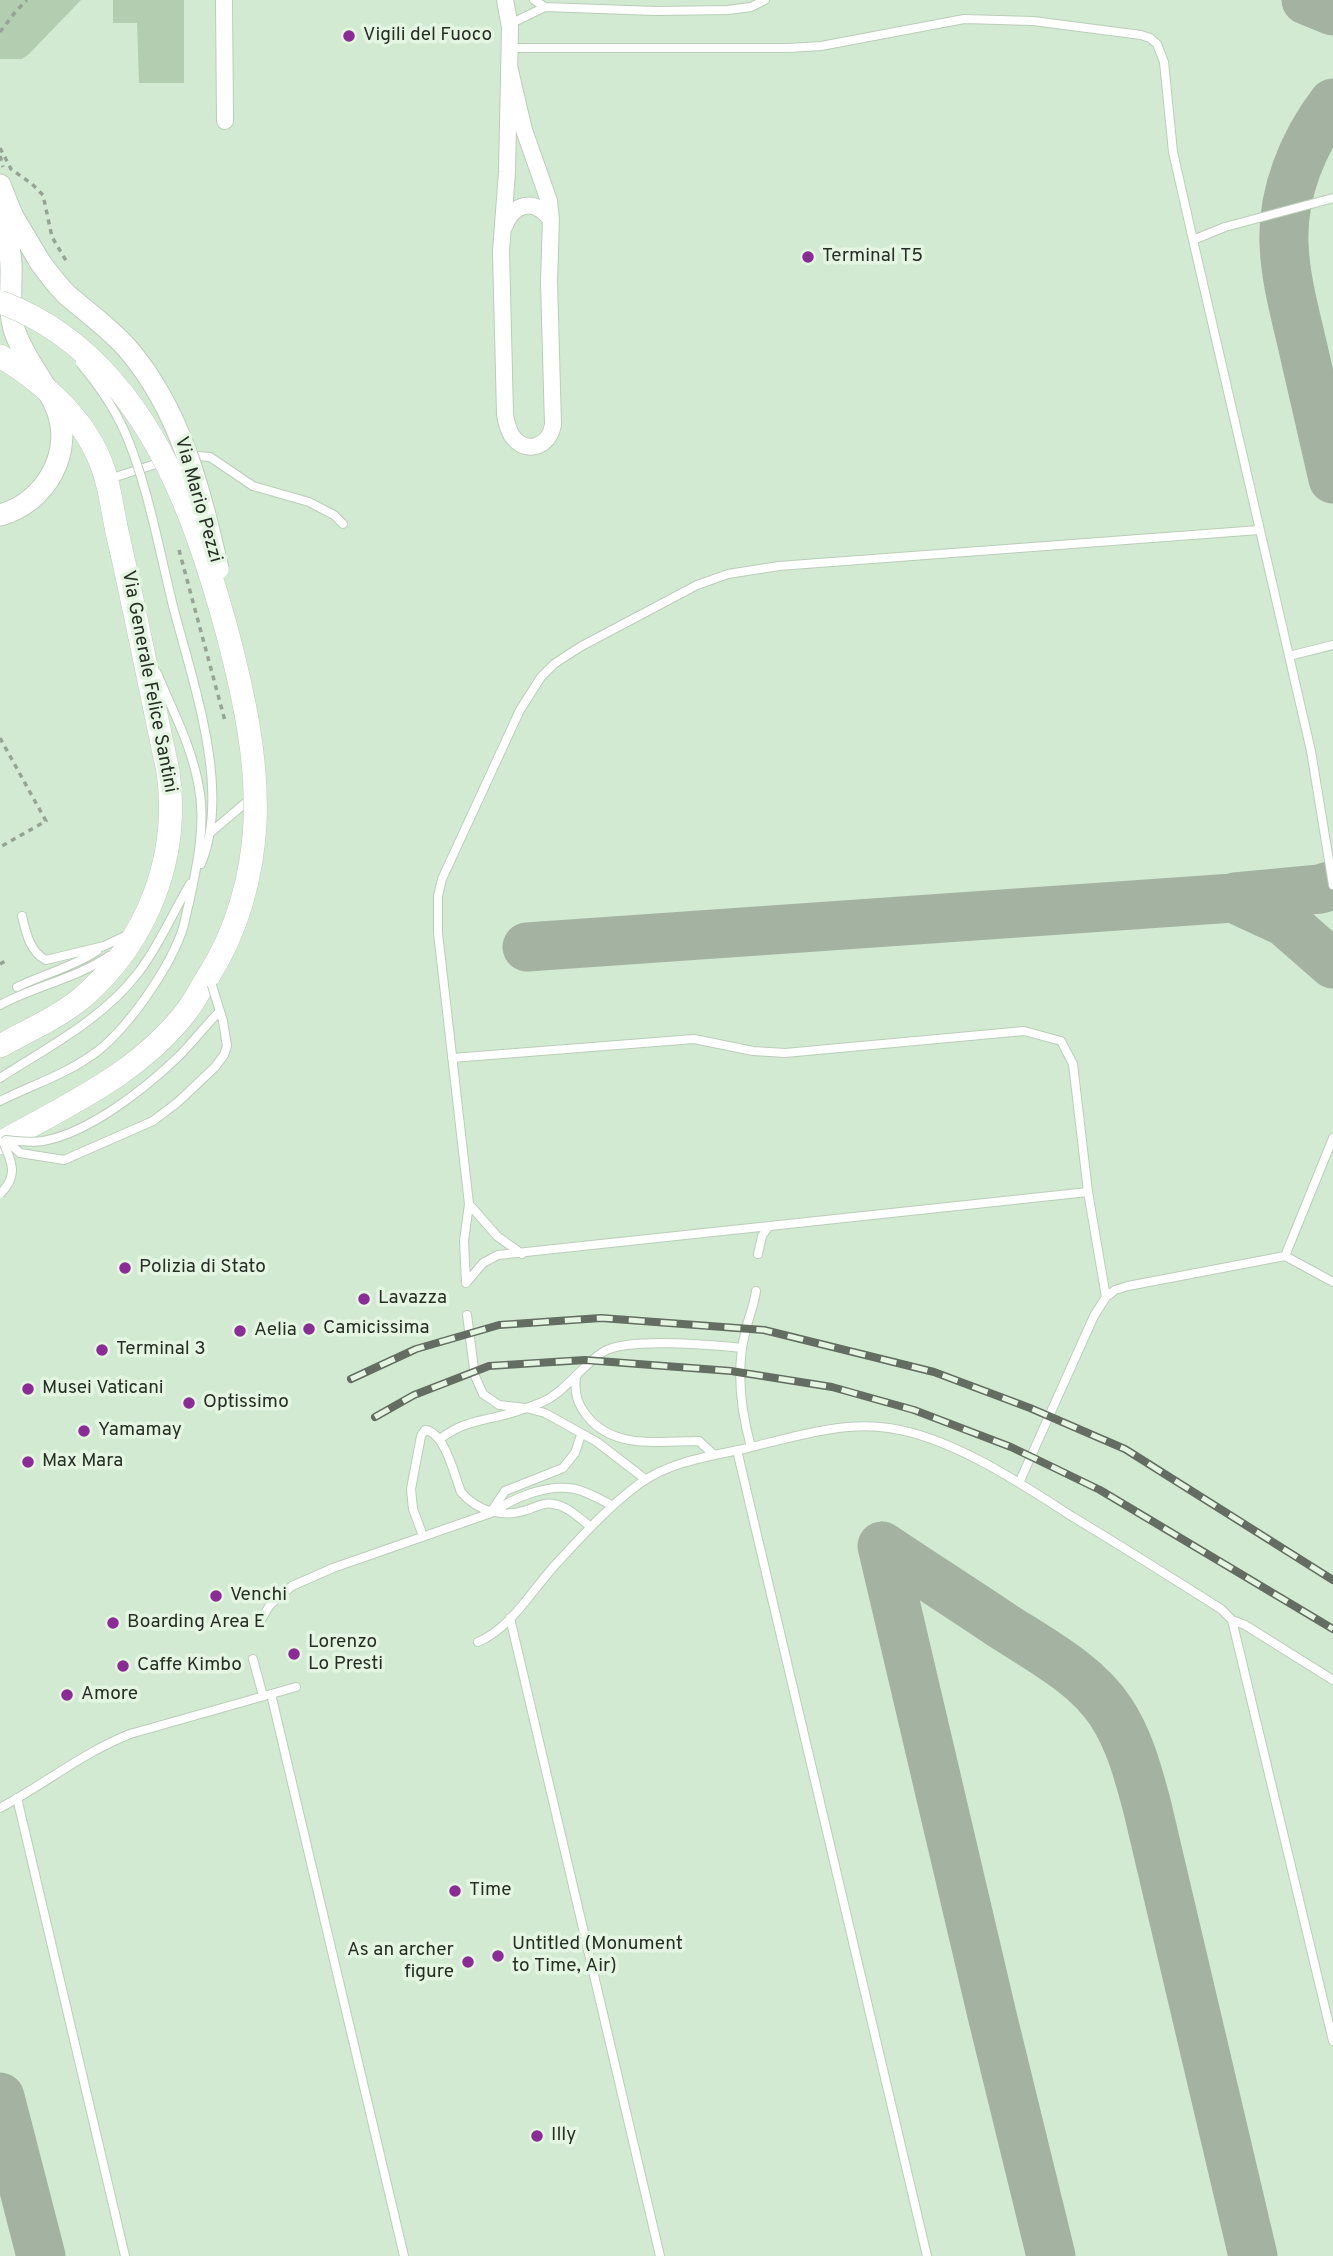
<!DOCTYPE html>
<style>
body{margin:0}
canvas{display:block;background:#e4f6e2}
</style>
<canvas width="1333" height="2256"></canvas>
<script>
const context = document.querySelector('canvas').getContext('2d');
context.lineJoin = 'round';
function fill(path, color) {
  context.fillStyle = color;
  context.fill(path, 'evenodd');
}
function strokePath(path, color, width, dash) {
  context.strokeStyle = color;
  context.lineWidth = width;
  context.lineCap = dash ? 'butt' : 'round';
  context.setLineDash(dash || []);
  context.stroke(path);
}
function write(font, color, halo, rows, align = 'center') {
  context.font = font + ' Overpass,sans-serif';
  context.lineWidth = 7;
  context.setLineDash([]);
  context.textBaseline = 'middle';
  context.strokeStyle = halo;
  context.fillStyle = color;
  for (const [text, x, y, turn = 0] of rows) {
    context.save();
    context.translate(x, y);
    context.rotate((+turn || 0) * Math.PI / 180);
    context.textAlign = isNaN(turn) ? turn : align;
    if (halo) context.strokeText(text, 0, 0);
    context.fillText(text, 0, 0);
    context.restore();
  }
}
fill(new Path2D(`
 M 0,0 L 1333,0 L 1333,2256 L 0,2256 Z`), '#d2ead2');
fill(new Path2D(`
 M 0,0 L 81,0 L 29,54 L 22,59 L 0,59 Z
 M 113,0 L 184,0 L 184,83 L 139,83 L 137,23 L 113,23 Z`), '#b2cdb0');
strokePath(new Path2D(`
 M 1306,0 L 1333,11
 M 1333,103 C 1303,142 1282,193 1284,243 C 1285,278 1295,313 1303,348 C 1313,392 1323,435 1333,479
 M 1235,897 L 1320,889 L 1333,885
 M 527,947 L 1233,898 L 1285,922 L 1333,964
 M 882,1546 C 922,1573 963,1599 1003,1626 C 1040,1650 1086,1674 1111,1712 C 1130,1741 1138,1773 1147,1806 L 1253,2256
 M 882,1546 L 992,2015 L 1051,2256
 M 0,2097 L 41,2256`), '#a4b2a2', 49);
const service = new Path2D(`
 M 534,0 L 545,7
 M 510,24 L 545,7 L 655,11 L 728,10 L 751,7 L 765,0
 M 510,48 L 789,48 L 821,46 L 964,19 L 1033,21 L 1141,35 L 1150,38 L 1157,44 L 1164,62 L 1173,152 L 1193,240
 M 1333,198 L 1225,227 L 1193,240 L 1311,751 L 1333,885
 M 109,479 L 184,455 L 210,457 L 253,486 L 309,502 L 334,515 L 343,524
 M 173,606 C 192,680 232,790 201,864
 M 1289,656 L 1333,645
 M 210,833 L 250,799
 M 22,916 C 26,933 30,952 46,960 L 104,946 L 127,935
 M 17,987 C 44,974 73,967 97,951
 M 0,1005 C 35,986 75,979 109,956
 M 452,1058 L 694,1039 L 753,1051 L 785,1053 L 1024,1031 L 1061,1041 L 1073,1064 L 1088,1192 L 498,1255 L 483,1263 L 466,1283
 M 0,1078 C 48,1047 103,1019 138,973 C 159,946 172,914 190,884
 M 0,1101 C 34,1084 68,1074 99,1050 C 130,1025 167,971 181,934 C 185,924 186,913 189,903 C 197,866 206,825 199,788 C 192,746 173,712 157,673
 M 1088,1192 L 1106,1297 L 1115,1290 L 1128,1286 L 1285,1256 L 1333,1282
 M 469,1204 L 497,1236 L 522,1254
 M 758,1254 L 762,1236 L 769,1226
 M 1285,1256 L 1333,1138
 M 466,1283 L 464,1241 L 469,1204 L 438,933 L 438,896 L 442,879 L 520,710 L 541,677 L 554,664 L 580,647 L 697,585 L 728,574 L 779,566 L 1259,530
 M 467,1315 L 475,1376 L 483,1394 L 499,1405 L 526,1408 L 545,1413 L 597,1442 L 645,1479
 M 576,1376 C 574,1393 577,1403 587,1416 C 614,1450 660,1441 699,1441 L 714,1455
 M 440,1439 C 459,1424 477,1421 500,1416 C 514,1413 527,1408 540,1403 C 565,1393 581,1366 603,1352 C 626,1337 713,1345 742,1348
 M 751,1447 C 741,1411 736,1370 745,1333 C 748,1319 754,1306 756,1291
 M 737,1450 L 927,2256
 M 1019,1483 L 1094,1316 L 1106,1297
 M 493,1509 L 505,1491 L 563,1468 L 575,1453 L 581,1435
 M 423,1536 L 413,1509 L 411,1489 L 421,1436 L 425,1430 C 445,1432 454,1475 461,1492 C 478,1512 503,1518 527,1510 C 535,1507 545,1502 553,1504 C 568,1506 580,1519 591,1527
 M 510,1618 L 660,2256
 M 1232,1620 L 1245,1625 L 1333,1680
 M 259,1623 L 270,1605 L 292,1586 L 333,1568 L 491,1513 C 514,1498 547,1483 575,1489 C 588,1492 600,1499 611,1505
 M 478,1642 C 511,1628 532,1590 556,1564 C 582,1536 608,1507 639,1484 C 670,1461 712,1456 748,1448 C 793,1437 843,1421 889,1428 C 952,1437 1020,1483 1073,1517 C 1123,1547 1172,1578 1221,1609 L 1232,1620 L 1333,2041
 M 253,1659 L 263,1696
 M 271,1694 L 404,2256
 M 17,1798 L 125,2256
 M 0,1808 C 45,1784 82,1753 130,1734 L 296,1687`);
const minor = new Path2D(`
 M 224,0 L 225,121
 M 505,0 L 510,27 L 507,172 L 501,251 L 505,414 C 506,422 508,429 512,436 C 526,455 549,447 553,425 L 549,282 L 551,220 L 549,201 L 524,130 L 509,66
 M 504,227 C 514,202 535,198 551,220`);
const tertiary = new Path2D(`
 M 0,185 L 12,215 L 40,262
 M 0,206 C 5,226 10,244 11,265 C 12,286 8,308 14,329 C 23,357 43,379 55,405 C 76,450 46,503 0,515`);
const secondary = new Path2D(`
 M 0,356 C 39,379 81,415 99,458 C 110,483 112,510 118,536 C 136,614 151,693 168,771 C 180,857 148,940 83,997 C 59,1017 27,1031 0,1046
 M 0,1143 C 67,1105 141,1073 189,1008 C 196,998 202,986 209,975`);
strokePath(service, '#bbcdb9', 10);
strokePath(minor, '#bbcdb9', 18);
strokePath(tertiary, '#bbcdb9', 23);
strokePath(secondary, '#bbcdb9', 24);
strokePath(new Path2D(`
 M 0,32 L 16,11 L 27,0
 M 0,148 L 11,169 L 32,184 L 43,195 L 52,237 L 68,264
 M 0,156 L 3,167
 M 179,550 L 225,721
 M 0,738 L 46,821 L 0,847
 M 0,964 L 7,960`), '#96a495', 3.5, [5, 5]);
strokePath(service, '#fff', 8);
strokePath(minor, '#fff', 16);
strokePath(tertiary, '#fff', 21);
strokePath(secondary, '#fff', 23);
const rail = new Path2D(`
 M 351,1379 L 416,1349 L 499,1325 L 601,1318 L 764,1330 L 934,1372 L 1030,1408 L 1125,1449 L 1333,1580
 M 375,1417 L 414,1395 L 489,1366 L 585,1360 L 731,1371 L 832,1387 L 914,1410 L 1011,1447 L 1100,1490 L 1333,1629`);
strokePath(rail, '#636d61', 8);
strokePath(rail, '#e4f6e2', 5, [16]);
const serviceBridge = new Path2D(`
 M 80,363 C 97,383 113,406 124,430 C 147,482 159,549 173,606
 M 209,976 L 223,1021 L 227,1046 L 224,1055 L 215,1067 L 178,1102 L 153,1121 L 64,1160 L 20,1153 L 6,1140 C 18,1141 31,1143 43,1141 C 89,1133 146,1088 179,1056 C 193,1042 205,1026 219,1012
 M 0,1194 C 19,1176 12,1162 3,1142`);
const tertiaryBridge = new Path2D(`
 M 40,262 C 48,273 57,285 67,295 C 88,313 109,328 127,348 C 181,410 200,491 218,569`);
const secondaryBridge = new Path2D(`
 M 0,302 C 43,318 82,346 112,381 C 173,451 204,547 228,635 C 244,697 258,760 255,824 C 252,877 237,931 209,975`);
strokePath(serviceBridge, '#bbcdb9', 10, []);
strokePath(tertiaryBridge, '#bbcdb9', 23, []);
strokePath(secondaryBridge, '#bbcdb9', 24, []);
strokePath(serviceBridge, '#fff', 8);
strokePath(tertiaryBridge, '#fff', 21);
strokePath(secondaryBridge, '#fff', 23);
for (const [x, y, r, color] of [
 [349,36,7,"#8b2c96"],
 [808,257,7,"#8b2c96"],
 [125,1268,7,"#8b2c96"],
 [364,1299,7,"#8b2c96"],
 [309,1329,7,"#8b2c96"],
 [240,1331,7,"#8b2c96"],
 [102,1350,7,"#8b2c96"],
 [28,1389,7,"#8b2c96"],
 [189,1403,7,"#8b2c96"],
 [84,1431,7,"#8b2c96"],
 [28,1462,7,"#8b2c96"],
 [216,1596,7,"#8b2c96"],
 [113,1623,7,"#8b2c96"],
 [294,1654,7,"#8b2c96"],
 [123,1666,7,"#8b2c96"],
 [67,1695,7,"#8b2c96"],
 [455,1891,7,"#8b2c96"],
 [498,1956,7,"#8b2c96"],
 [468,1962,7,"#8b2c96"],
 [537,2136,7,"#8b2c96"]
]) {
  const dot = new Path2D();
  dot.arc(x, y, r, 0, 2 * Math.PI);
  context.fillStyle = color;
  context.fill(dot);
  strokePath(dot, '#e4f6e2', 2.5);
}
write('19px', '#272e26', '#e4f6e2', [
 ["Vigili del Fuoco",363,36],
 ["Terminal T5",822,257],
 ["Polizia di Stato",139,1268],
 ["Lavazza",378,1299],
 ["Camicissima",323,1329],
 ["Aelia",254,1331],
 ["Terminal 3",116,1350],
 ["Musei Vaticani",42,1389],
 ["Optissimo",203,1403],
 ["Yamamay",98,1431],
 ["Max Mara",42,1462],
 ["Venchi",230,1596],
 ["Boarding Area E",127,1623],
 ["Lorenzo",308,1643],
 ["Lo Presti",308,1665],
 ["Caffe Kimbo",137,1666],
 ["Amore",81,1695],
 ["Time",469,1891],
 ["Untitled (Monument",512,1945],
 ["to Time, Air)",512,1967],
 ["As an archer",454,1951,"right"],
 ["figure",454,1973,"right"],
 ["Illy",551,2136]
], 'left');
write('19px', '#272e26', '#e4f6e2', [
 ["Via Mario Pezzi",197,500,74],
 ["Via Generale Felice Santini",148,682,79]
]);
</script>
